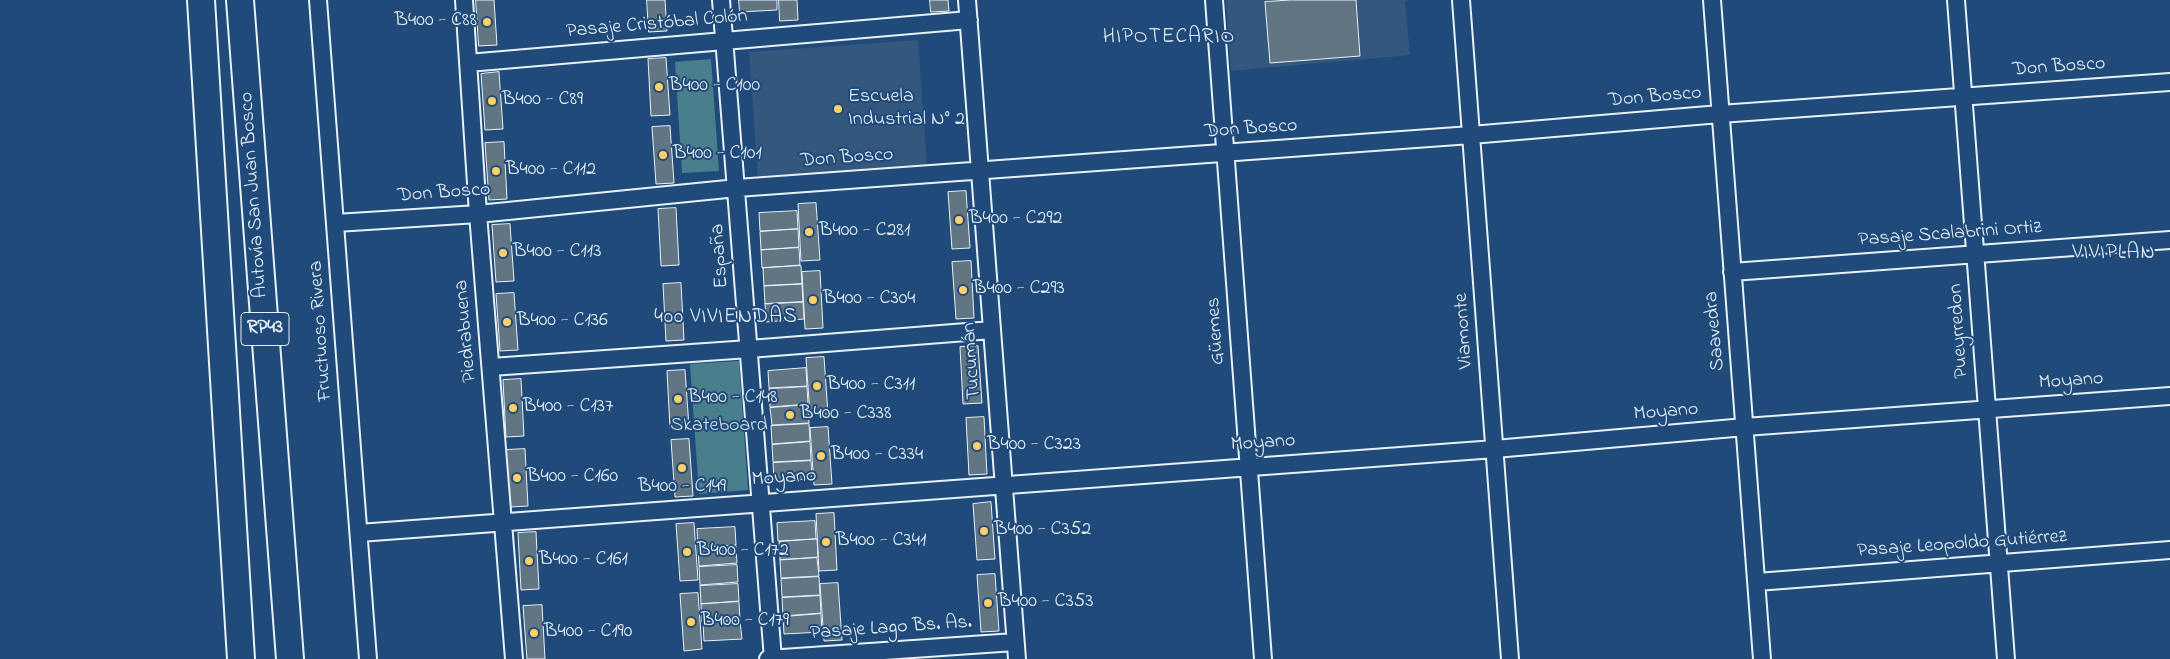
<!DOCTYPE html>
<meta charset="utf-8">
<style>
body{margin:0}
canvas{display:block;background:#1f4a7a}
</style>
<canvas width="2170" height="659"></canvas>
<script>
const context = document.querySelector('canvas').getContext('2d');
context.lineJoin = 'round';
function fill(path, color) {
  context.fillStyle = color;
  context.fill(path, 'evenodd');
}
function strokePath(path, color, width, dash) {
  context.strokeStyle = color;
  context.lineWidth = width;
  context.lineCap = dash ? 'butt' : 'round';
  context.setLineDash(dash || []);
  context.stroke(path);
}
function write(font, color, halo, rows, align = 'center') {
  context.font = font + ' "Indie Flower",sans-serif';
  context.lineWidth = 4;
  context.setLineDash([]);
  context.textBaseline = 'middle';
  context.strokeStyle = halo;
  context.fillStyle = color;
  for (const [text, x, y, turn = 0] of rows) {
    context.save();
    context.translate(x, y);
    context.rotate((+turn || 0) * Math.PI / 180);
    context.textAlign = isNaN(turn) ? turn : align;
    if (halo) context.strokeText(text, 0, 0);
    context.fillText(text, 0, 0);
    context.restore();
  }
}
fill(new Path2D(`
 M 1226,0 L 1411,0 L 1405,1 L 1410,55 L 1231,71 Z
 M 918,40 L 927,167 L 758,179 L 749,52 Z`), '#33577d');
fill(new Path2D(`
 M 711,59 L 719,171 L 682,173 L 675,62 Z
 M 739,361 L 748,490 L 699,494 L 690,364 Z`), '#497e8d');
const building = new Path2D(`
 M 476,0 L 494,0 L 497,45 L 479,46 Z
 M 647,0 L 665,0 L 667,31 L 649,32 Z
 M 739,0 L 777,0 L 777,10 L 740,12 Z
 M 779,0 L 797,0 L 798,20 L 780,21 Z
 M 930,0 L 948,0 L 949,11 L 931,12 Z
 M 1291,0 L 1356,0 L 1360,56 L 1270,63 L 1265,2 Z
 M 666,58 L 670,115 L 651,116 L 648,59 Z
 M 499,72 L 503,129 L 485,130 L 481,74 Z
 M 670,126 L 674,183 L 656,184 L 652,127 Z
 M 504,142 L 507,199 L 489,200 L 485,143 Z
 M 966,191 L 970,248 L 952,249 L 948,192 Z
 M 816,203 L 820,260 L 801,261 L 798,204 Z
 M 676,208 L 679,265 L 661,266 L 658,209 Z
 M 797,211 L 798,229 L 760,231 L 759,213 Z
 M 510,224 L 514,281 L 496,282 L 492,225 Z
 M 798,229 L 799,247 L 761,250 L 760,232 Z
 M 799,248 L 800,265 L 762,268 L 761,250 Z
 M 971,261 L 974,318 L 956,319 L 952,262 Z
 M 801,266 L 802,284 L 764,286 L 763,268 Z
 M 820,271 L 823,328 L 805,329 L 802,272 Z
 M 681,283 L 684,340 L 666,341 L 663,284 Z
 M 802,284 L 803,302 L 765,304 L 764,286 Z
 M 514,293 L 518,350 L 500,351 L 496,294 Z
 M 803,302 L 804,319 L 766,322 L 765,304 Z
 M 978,346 L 982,403 L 963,404 L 960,347 Z
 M 824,357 L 828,414 L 810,415 L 806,358 Z
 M 806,368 L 807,386 L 769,388 L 768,371 Z
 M 685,370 L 689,427 L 670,428 L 667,371 Z
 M 521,379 L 524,436 L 506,437 L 503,380 Z
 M 807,387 L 808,404 L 770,407 L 769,389 Z
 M 808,405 L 809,423 L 772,425 L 770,408 Z
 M 984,417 L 987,474 L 969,475 L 966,418 Z
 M 809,424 L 810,441 L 772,444 L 771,426 Z
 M 828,427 L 832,484 L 814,485 L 810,428 Z
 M 689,439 L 693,496 L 675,497 L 671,440 Z
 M 810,442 L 811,460 L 773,462 L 772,445 Z
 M 525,449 L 528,506 L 510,507 L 506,450 Z
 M 811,461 L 812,479 L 774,481 L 773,463 Z
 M 991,502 L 995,559 L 977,560 L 973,504 Z
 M 834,513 L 837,570 L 819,571 L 816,514 Z
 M 815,521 L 816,539 L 778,541 L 777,523 Z
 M 694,523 L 698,580 L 680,581 L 676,524 Z
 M 735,527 L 736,545 L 698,547 L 697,529 Z
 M 536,532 L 539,589 L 521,590 L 518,533 Z
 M 817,539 L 818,557 L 780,560 L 779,542 Z
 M 736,546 L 737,563 L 699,566 L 698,548 Z
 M 817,558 L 819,576 L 781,578 L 780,560 Z
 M 737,565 L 738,582 L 700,585 L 699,567 Z
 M 995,574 L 999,631 L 981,632 L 977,575 Z
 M 819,577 L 820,595 L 782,597 L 781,579 Z
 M 838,583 L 842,640 L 824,641 L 820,584 Z
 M 738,584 L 739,601 L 701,604 L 700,586 Z
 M 698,593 L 702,649 L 684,651 L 680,594 Z
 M 820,596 L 821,613 L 783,616 L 782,598 Z
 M 739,602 L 740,620 L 702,622 L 701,604 Z
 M 542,605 L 545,659 L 527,659 L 523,606 Z
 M 821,614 L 822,632 L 784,634 L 783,617 Z
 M 740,621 L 742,639 L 704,641 L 703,623 Z`);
fill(building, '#627583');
strokePath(building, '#e8f1f8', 1);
const minor = new Path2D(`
 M 318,0 L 368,659
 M 464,0 L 478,214 L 514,659
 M 721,0 L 773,659
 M 967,0 L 1017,659
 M 1214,0 L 1263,659
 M 1461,0 L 1510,659
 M 1712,0 L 1762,659
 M 1956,0 L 2006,659
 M 468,63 L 969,20
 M 336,223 L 478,214 L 737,188 L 1471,135 L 1720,114 L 2170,82
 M 1732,272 L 2170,240
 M 491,367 L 749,349 L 992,330
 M 359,533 L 1495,449 L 1745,427 L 2170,396
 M 1757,582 L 2170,550
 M 768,659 L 1015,642`);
const primary = new Path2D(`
 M 201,0 L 241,659
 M 240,0 L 290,659`);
strokePath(minor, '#e8f1f8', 20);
strokePath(primary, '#e8f1f8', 30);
strokePath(minor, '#1f4a7a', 16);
strokePath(primary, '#1f4a7a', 26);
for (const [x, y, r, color] of [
 [487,22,5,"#ffd166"],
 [659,87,5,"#ffd166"],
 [492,101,5,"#ffd166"],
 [838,109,5,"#ffd166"],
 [663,155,5,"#ffd166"],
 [496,171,5,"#ffd166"],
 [959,220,5,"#ffd166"],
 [809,232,5,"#ffd166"],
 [503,253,5,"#ffd166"],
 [963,290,5,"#ffd166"],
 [813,300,5,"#ffd166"],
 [507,322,5,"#ffd166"],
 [817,386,5,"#ffd166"],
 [678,399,5,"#ffd166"],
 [513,408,5,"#ffd166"],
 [790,415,5,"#ffd166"],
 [977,446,5,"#ffd166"],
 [821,456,5,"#ffd166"],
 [682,468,5,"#ffd166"],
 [517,478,5,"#ffd166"],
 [984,531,5,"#ffd166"],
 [826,542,5,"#ffd166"],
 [687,552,5,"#ffd166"],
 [529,561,5,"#ffd166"],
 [988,603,5,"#ffd166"],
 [691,622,5,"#ffd166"],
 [534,633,5,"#ffd166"]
]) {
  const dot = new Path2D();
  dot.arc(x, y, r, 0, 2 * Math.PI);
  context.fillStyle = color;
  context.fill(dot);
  strokePath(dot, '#1f4a7a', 2);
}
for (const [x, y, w] of [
 [265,329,48]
]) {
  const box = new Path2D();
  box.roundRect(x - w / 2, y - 16.5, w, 33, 4);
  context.fillStyle = '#1f4a7a';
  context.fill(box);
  strokePath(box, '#e8f1f8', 1);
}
write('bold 19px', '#e8f1f8', null, [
 ["RP43",265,329]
]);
write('20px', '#e8f1f8', '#1f4a7a', [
 ["B400 - C88",477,22,"right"],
 ["B400 - C100",669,87],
 ["Escuela",848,98],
 ["Industrial N° 2",848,121],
 ["B400 - C89",502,101],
 ["B400 - C101",673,155],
 ["B400 - C112",506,171],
 ["B400 - C292",969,220],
 ["B400 - C281",819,232],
 ["B400 - C113",513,253],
 ["B400 - C293",973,290],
 ["B400 - C304",823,300],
 ["B400 - C136",517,322],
 ["B400 - C311",827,386],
 ["B400 - C148",688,399],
 ["B400 - C137",523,408],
 ["B400 - C338",800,415],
 ["B400 - C323",987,446],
 ["B400 - C334",831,456],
 ["B400 - C160",527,478],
 ["B400 - C149",682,488,"center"],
 ["B400 - C352",994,531],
 ["B400 - C341",836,542],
 ["B400 - C172",697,552],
 ["B400 - C161",539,561],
 ["B400 - C353",998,603],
 ["B400 - C179",701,622],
 ["B400 - C190",544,633]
], 'left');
write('20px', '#e8f1f8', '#1f4a7a', [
 ["Pasaje Cristóbal Colón",657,25,-5],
 ["Don Bosco",2059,68,-4],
 ["Don Bosco",1655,98,-5],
 ["Don Bosco",1251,130,-4],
 ["Don Bosco",847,159,-4],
 ["Don Bosco",444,194,-4],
 ["Autovía San Juan Bosco",255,195,-94],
 ["Pasaje Scalabrini Ortiz",1950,235,-4],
 ["España",721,256,-94],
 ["Fructuoso Rivera",322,331,-94],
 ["Piedrabuena",467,331,-95],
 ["Güemes",1217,331,-94],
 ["Viamonte",1465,331,-94],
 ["Saavedra",1716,331,-95],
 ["Pueyrredon",1960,331,-94],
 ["Tucumán",973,361,-94],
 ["Moyano",2071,382,-4],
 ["Moyano",1666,413,-5],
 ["Moyano",1263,444,-4],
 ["Moyano",784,479,-4],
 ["Pasaje Leopoldo Gutiérrez",1962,545,-4],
 ["Pasaje Lago Bs. As.",891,629,-4]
]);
write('20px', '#d0e0e8', '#1f4a7a', [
 ["Skateboard",719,427]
]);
context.letterSpacing = '1px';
write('21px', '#e8f1f8', '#1f4a7a', [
 ["HIPOTECARIO",1169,39],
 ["VIVIPLAN",2114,255],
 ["400 VIVIENDAS",726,319]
]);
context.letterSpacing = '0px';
</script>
